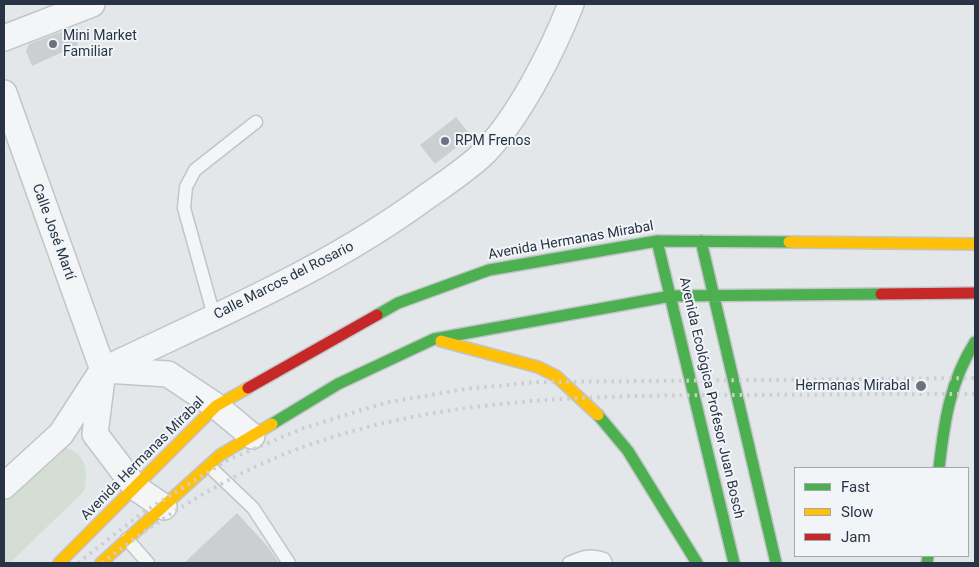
<!DOCTYPE html>
<meta charset="utf-8">
<style>
body{margin:0}
#map{position:relative;width:979px;height:567px;overflow:hidden;background:#e4e7ea;font-family:Roboto,sans-serif}
canvas{display:block}
.frame{position:absolute;inset:0;border:5px solid #283445;pointer-events:none}
.legend{position:absolute;left:794px;top:467px;width:175px;height:90px;box-sizing:border-box;background:#f2f5f8;border:1px solid #a1a8b0;margin:0;padding:6px 9px;list-style:none;font-size:15px;color:#283445}
.legend li{display:flex;align-items:center;gap:10px;height:25px}
.legend b{width:25px;border:1px solid #a1a8b0}
</style>
<div id="map">
<canvas width="979" height="567"></canvas>
<div class="frame"></div>
<ul class="legend">
<li><b style="height:6px;background:#4caf50"></b>Fast</li>
<li><b style="height:6px;background:#ffc107"></b>Slow</li>
<li><b style="height:6px;background:#c62828"></b>Jam</li>
</ul>
</div>
<script>
const context = document.querySelector('canvas').getContext('2d');
context.lineJoin = 'round';
function fill(path, color) {
  context.fillStyle = color;
  context.fill(path, 'evenodd');
}
function strokePath(path, color, width, dash) {
  context.strokeStyle = color;
  context.lineWidth = width;
  context.lineCap = dash ? 'butt' : 'round';
  context.setLineDash(dash || []);
  context.stroke(path);
}
function write(font, color, halo, rows, align = 'center') {
  context.font = font + ' Roboto,sans-serif';
  context.lineWidth = 4;
  context.setLineDash([]);
  context.textBaseline = 'middle';
  context.strokeStyle = halo;
  context.fillStyle = color;
  for (const [text, x, y, turn = 0] of rows) {
    context.save();
    context.translate(x, y);
    context.rotate((+turn || 0) * Math.PI / 180);
    context.textAlign = isNaN(turn) ? turn : align;
    if (halo) context.strokeText(text, 0, 0);
    context.fillText(text, 0, 0);
    context.restore();
  }
}
fill(new Path2D(`
 M 58,446 C 85,451 89,466 84,491 L 10,563 L 4,563 L 4,492 Z`), '#d5ded4');
fill(new Path2D(`
 M 71,28 L 78,45 L 32,66 L 26,51 L 29,44 Z
 M 456,117 L 471,136 L 435,164 L 420,145 Z
 M 237,513 L 269,548 L 279,563 L 184,563 Z`), '#cccfd2');
const lane = new Path2D(`
 M 214,316 L 184,208 L 186,187 L 195,170 L 256,122
 M 209,466 L 253,508 L 289,563
 M 127,539 L 148,563
 M 569,563 C 582,557 590,554 604,559 L 606,563`);
const street = new Path2D(`
 M 4,38 L 92,4
 M 4,93 L 103,370 L 95,434 L 136,488 L 164,507
 M 103,370 C 213,317 327,270 426,197 C 446,183 469,168 486,151 C 520,115 553,50 571,4
 M 105,370 L 168,374 L 216,406 L 252,436
 M 4,486 L 61,434 L 100,374`);
const fast = new Path2D(`
 M 657,241 L 734,563
 M 701,241 L 776,563
 M 377,315 L 398,303 L 489,270 L 657,241 L 789,242
 M 598,415 L 628,451 L 697,563
 M 272,424 L 338,384 L 434,339 L 671,296 L 881,294
 M 939,468 C 944,423 950,381 975,342
 M 927,563 L 928,556`);
const slow = new Path2D(`
 M 789,242 L 975,244
 M 441,341 L 538,367 L 556,376 L 598,415
 M 59,563 L 216,406 L 248,388
 M 101,563 L 220,455 L 272,424`);
const jam = new Path2D(`
 M 881,294 L 975,293
 M 248,388 L 377,315`);
strokePath(lane, '#c2c5c8', 15);
strokePath(street, '#c2c5c8', 28);
strokePath(fast, '#c2c5c8', 14);
strokePath(slow, '#c2c5c8', 14);
strokePath(jam, '#c2c5c8', 14);
strokePath(lane, '#f3f5f6', 12);
strokePath(street, '#f3f5f6', 25);
strokePath(fast, '#4caf50', 11);
strokePath(slow, '#ffc107', 11);
strokePath(jam, '#c62828', 11);
strokePath(new Path2D(`
 M 78,563 L 142,513 L 228,460 L 301,429 L 384,403 L 465,389 L 536,382 L 975,378
 M 102,563 C 163,516 230,473 303,447 C 435,399 576,396 714,395 C 801,395 888,394 975,394`), '#ccced1', 4, [2.5, 5]);
for (const [x, y, r, color] of [
 [53,44,5,"#6a737f"],
 [445,141,5,"#6a737f"],
 [921,386,6,"#6a737f"]
]) {
  const dot = new Path2D();
  dot.arc(x, y, r, 0, 2 * Math.PI);
  context.fillStyle = color;
  context.fill(dot);
  strokePath(dot, '#f2f5f8', 2);
}
write('14px', '#283445', '#f2f5f8', [
 ["Mini Market",63,36],
 ["Familiar",63,52],
 ["RPM Frenos",455,141],
 ["Hermanas Mirabal",910,386,"right"]
], 'left');
write('14px', '#283445', '#f2f5f8', [
 ["Calle José Martí",53,232,70],
 ["Avenida Hermanas Mirabal",571,241,-10],
 ["Calle Marcos del Rosario",284,281,-27],
 ["Avenida Ecológica Profesor Juan Bosch",711,398,77],
 ["Avenida Hermanas Mirabal",143,459,-45]
]);
</script>
